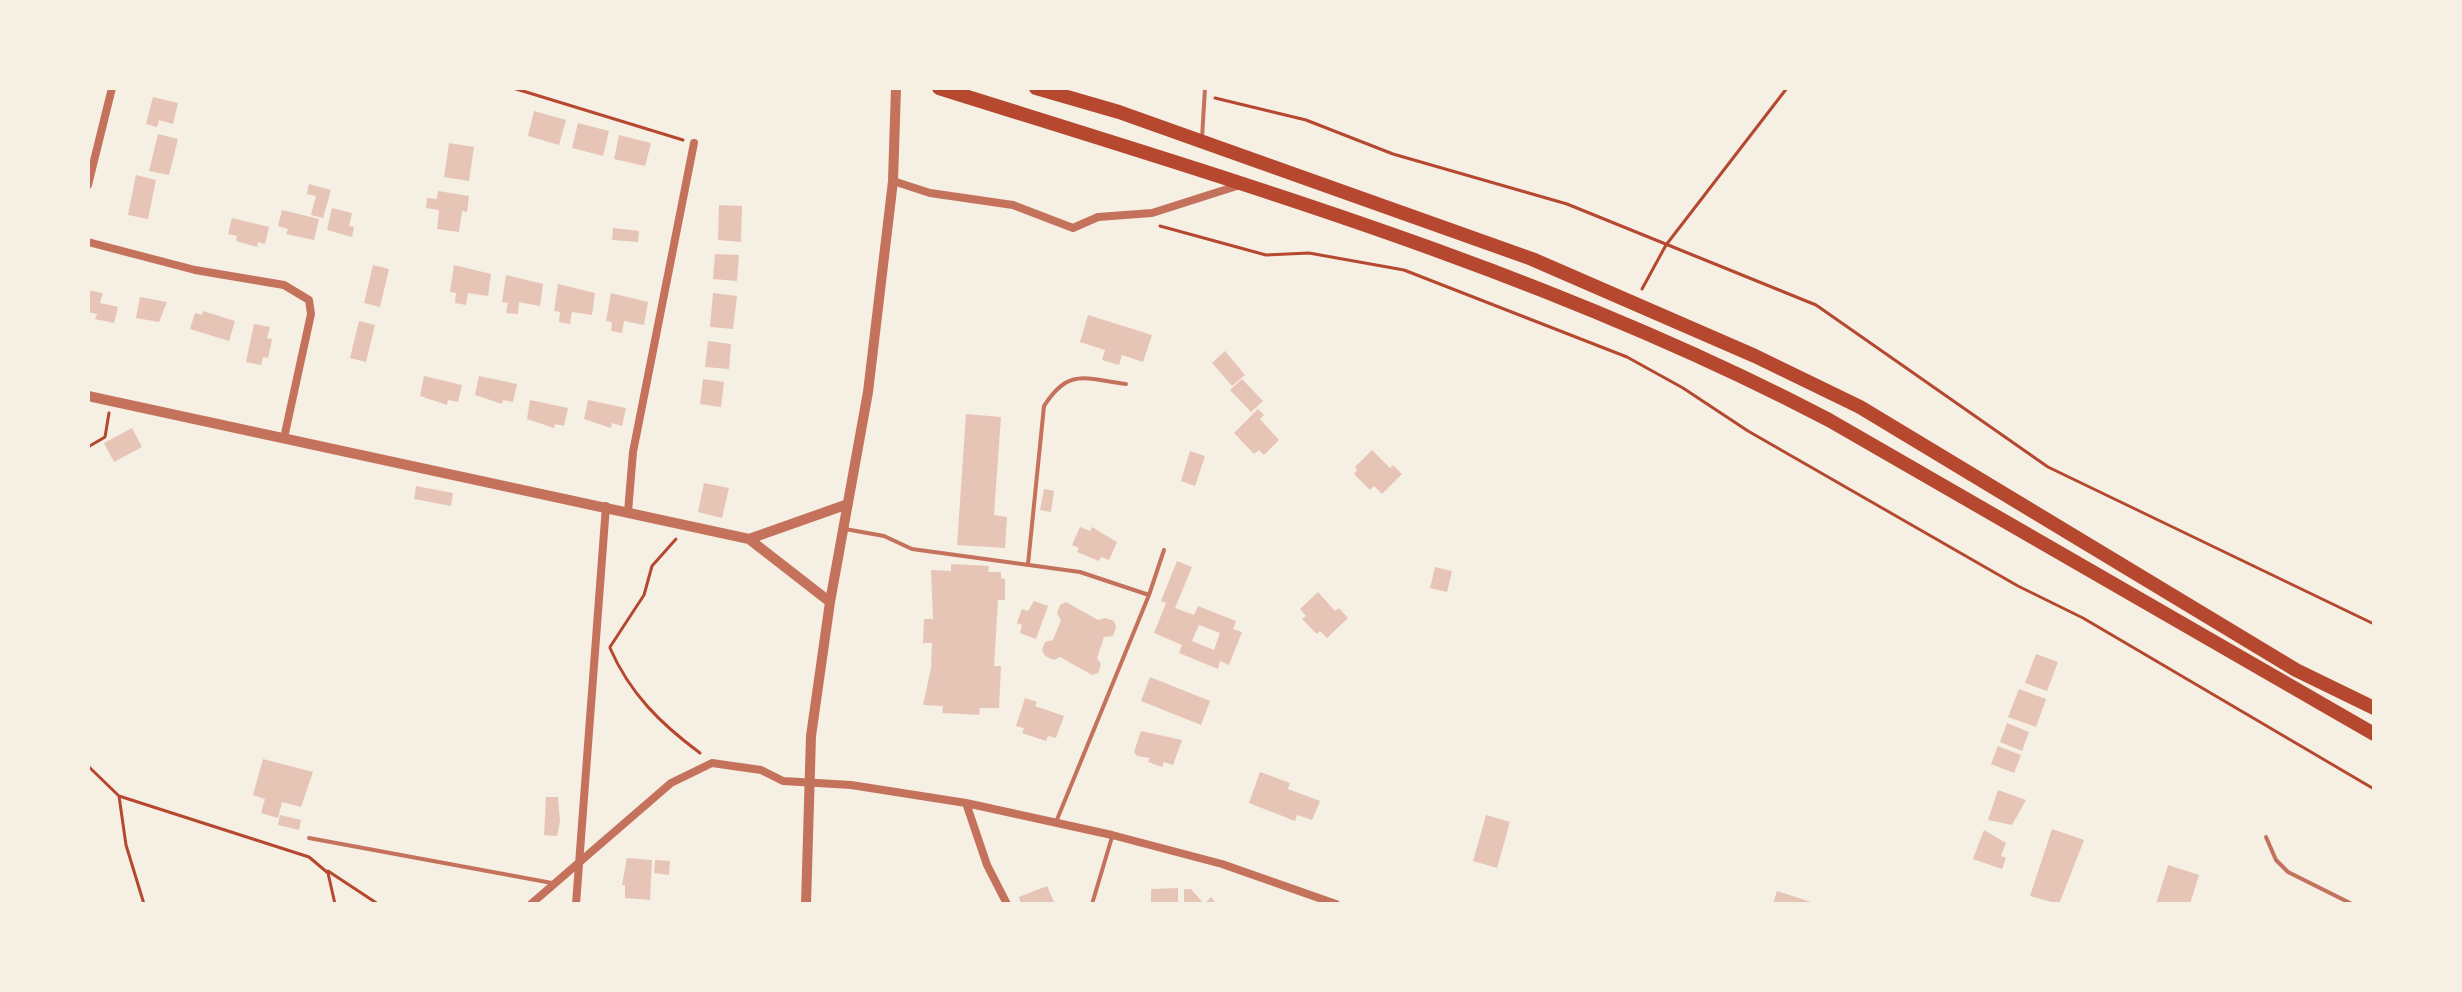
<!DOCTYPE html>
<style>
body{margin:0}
#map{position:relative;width:2462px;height:992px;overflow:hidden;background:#f6efe4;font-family:"PT Serif",serif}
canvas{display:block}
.frame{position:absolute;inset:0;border:90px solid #f6efe4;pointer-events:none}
</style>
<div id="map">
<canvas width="2462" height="992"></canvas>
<div class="frame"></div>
</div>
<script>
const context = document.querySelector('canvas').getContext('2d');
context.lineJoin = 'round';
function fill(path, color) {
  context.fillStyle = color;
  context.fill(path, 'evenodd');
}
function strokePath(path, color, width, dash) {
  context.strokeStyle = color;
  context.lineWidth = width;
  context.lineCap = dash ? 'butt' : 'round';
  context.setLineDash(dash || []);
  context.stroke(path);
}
fill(new Path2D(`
 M 153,97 L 178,103 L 173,124 L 159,120 L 157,127 L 146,124 Z
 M 534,111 L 566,120 L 559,145 L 528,136 Z
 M 578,123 L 609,131 L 603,156 L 572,148 Z
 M 158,134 L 178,139 L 169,175 L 149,171 Z
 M 619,135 L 651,143 L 645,166 L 614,159 Z
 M 449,143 L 474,147 L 469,181 L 444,177 Z
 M 136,175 L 156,180 L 148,219 L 128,215 Z
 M 309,184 L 331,190 L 323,218 L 311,215 L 316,196 L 307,194 Z
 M 438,191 L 469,196 L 467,212 L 462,211 L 459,232 L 437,229 L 439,210 L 426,208 L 427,198 L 437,199 Z
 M 719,205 L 742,206 L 741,242 L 718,240 Z
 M 332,208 L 352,213 L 349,226 L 354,227 L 352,237 L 327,230 Z
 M 282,210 L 319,219 L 314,240 L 286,234 L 288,229 L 278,226 Z
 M 232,218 L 269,227 L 265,244 L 258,242 L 257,247 L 236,241 L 237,236 L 228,234 Z
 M 613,228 L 639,231 L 638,242 L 612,240 Z
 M 715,254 L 739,255 L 737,281 L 713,279 Z
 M 373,265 L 389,269 L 380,307 L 364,303 Z
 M 454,265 L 491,274 L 488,296 L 468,293 L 466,305 L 455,303 L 456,293 L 450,292 Z
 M 506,275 L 543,284 L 540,306 L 519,302 L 518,314 L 506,313 L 508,303 L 502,302 Z
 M 558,284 L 595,293 L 592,315 L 572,312 L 570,324 L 559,322 L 560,312 L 554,311 Z
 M 88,290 L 103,293 L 100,303 L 118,307 L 114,323 L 95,319 L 97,314 L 88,312 Z
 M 611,293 L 648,302 L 644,325 L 624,321 L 622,333 L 611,331 L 612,322 L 606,321 Z
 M 713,293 L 737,296 L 733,329 L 710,327 Z
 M 140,297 L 167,302 L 159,322 L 136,318 Z
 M 203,311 L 235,321 L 229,341 L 190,329 L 195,313 L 202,315 Z
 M 1088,315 L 1152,335 L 1143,362 L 1122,355 L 1119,365 L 1102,360 L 1105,350 L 1080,342 Z
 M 359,321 L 375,325 L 366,362 L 350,358 Z
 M 254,324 L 270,327 L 267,338 L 272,339 L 268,358 L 263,357 L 261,365 L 246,362 Z
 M 708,341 L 731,344 L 729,369 L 705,367 Z
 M 1225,351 L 1245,375 L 1232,386 L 1212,363 Z
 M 424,376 L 462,385 L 458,402 L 448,400 L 447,405 L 420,396 Z
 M 479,376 L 517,384 L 513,402 L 503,400 L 502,404 L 475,395 Z
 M 703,379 L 724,382 L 721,407 L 700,404 Z
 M 1242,379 L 1263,401 L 1251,412 L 1230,390 Z
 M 530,400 L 568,408 L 564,426 L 555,424 L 554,428 L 527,419 Z
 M 588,400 L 626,408 L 622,426 L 612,423 L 611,428 L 584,419 Z
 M 1258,409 L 1264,415 L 1260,419 L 1279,440 L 1264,455 L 1259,450 L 1254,454 L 1234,433 Z
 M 966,414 L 1001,417 L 994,515 L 1007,517 L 1005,548 L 957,545 Z
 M 132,428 L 142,447 L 114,462 L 104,443 Z
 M 1372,450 L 1390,468 L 1393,465 L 1402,474 L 1382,494 L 1374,486 L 1370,490 L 1354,474 L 1357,470 L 1355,467 Z
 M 1190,451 L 1205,456 L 1195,486 L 1181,481 Z
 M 704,483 L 729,488 L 722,518 L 698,512 Z
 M 416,486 L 453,493 L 451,506 L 414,499 Z
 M 1044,489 L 1054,491 L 1051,512 L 1040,510 Z
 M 1080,527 L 1090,531 L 1092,527 L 1117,542 L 1109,560 L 1101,557 L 1099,561 L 1077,552 L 1079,548 L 1072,545 Z
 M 1177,561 L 1192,567 L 1175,608 L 1194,615 L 1198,606 L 1236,621 L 1233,629 L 1242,632 L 1229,665 L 1220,661 L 1218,669 L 1179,653 L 1182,645 L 1154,633 L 1166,603 L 1161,601 ZM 1199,625 L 1220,633 L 1214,650 L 1192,641 Z
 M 951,564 L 989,566 L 988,572 L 1001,572 L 1001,578 L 1005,579 L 1005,600 L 998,600 L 994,666 L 1001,666 L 999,708 L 980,708 L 979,715 L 942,713 L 943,706 L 923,705 L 931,668 L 932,643 L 923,643 L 924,619 L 933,619 L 931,570 L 951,571 Z
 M 1435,567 L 1452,571 L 1447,592 L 1430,588 Z
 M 1318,592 L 1335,611 L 1339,608 L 1348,618 L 1327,638 L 1320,631 L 1317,634 L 1302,619 L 1306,616 L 1300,609 Z
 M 1034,601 L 1048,606 L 1036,639 L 1020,633 L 1022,625 L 1017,623 L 1022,609 L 1028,611 Z
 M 1066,602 L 1098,620 L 1105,618 L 1114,621 L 1116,627 L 1113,636 L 1104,637 L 1097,658 L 1101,664 L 1098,673 L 1092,675 L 1060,657 L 1054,660 L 1045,656 L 1042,650 L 1045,642 L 1053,640 L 1061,620 L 1057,613 L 1060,605 Z
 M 2036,654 L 2058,662 L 2047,691 L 2025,683 Z
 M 1150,677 L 1210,701 L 1201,725 L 1141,701 Z
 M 2019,689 L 2046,699 L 2036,727 L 2008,717 Z
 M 1025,698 L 1037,702 L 1035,706 L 1064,716 L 1056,738 L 1048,736 L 1046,741 L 1022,733 L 1024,728 L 1016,726 Z
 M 2007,723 L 2029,732 L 2022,751 L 2000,742 Z
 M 1141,731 L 1182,740 L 1173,765 L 1164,762 L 1162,767 L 1148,762 L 1150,758 L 1137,756 L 1134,752 Z
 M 1998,746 L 2021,755 L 2014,773 L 1991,764 Z
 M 263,759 L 313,772 L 301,807 L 282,802 L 278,818 L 261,813 L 265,799 L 253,795 Z
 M 1260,772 L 1290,783 L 1288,789 L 1320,801 L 1312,820 L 1297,815 L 1295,821 L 1249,803 Z
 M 1998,790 L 2026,800 L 2012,825 L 1988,820 Z
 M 546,797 L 558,797 L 560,821 L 557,836 L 544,835 Z
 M 280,815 L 301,820 L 299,830 L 278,825 Z
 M 1486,815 L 1510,822 L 1497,868 L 1473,861 Z
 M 2052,829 L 2084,840 L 2059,904 L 2030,896 Z
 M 1984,830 L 2006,843 L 2001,856 L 2006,858 L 2002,869 L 1973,859 Z
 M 627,858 L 652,860 L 650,900 L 625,898 L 625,885 L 622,885 Z
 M 655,860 L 670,861 L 669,875 L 654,873 Z
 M 2168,865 L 2199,875 L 2190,904 L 2156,904 Z
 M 1047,886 L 1055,904 L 1021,904 L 1019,897 Z
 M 1178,888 L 1178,904 L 1151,904 L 1151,889 Z
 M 1184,889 L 1191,889 L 1204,904 L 1211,897 L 1217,904 L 1184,904 Z
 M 1777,891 L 1814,903 L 1814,904 L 1773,904 Z`), '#e6c5b7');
strokePath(new Path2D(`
 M 513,88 L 683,140
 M 1215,98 L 1306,120 L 1393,154 L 1567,204 L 1816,305 L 2048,467 L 2374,624
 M 1160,226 L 1266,255 L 1309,253 L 1404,270 L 1627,357 L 1683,388 L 1748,431 L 2018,586 L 2083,618 L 2374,789
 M 1642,289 L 1666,245 L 1787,88
 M 88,447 L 105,437 L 109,413
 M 610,647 L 644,595 L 652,566 L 676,539
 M 610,648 C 630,694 661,724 700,753
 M 88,766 L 119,796 L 309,857 L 328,873 L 335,904
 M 119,796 L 126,845 L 144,904
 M 328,871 L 378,904`), '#b5482f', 3);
strokePath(new Path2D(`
 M 1202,138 L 1205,88
 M 845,529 L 884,536 L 912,549 L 1080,572 L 1149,595
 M 1028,564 L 1044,406 C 1069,367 1085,379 1126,384
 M 1056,822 L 1149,595 L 1164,550
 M 2266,837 L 2276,860 L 2288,872 L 2352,904
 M 309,838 L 552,883
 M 1092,904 L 1112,837`), '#c5725c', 4);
strokePath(new Path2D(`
 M 893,181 L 930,193 L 1013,205 L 1073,228 L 1098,217 L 1152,213 L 1240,185
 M 88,185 L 112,88
 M 88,242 L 195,270 L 284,285 L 309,300 L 311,314 L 284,438
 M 628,512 L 633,452 L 694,143
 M 966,803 L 987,865 L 1007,904
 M 531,904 L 671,783 L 712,763 L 761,770 L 783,781 L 851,785 L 966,803 L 1112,835 L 1222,864 L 1336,904
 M 576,904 L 606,506`), '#c5725c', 8);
strokePath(new Path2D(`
 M 88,396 L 749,539 L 830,602
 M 749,539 L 848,504
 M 806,904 L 811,736 L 830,602 L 868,392 L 893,181 L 896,88`), '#c5725c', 10);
strokePath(new Path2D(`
 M 939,88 C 1241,183 1547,272 1829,420 L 2374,734
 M 1036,88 L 1119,112 L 1532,259 L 1755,356 L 1860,407 L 2296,670 L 2374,708`), '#b5482f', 14);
</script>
